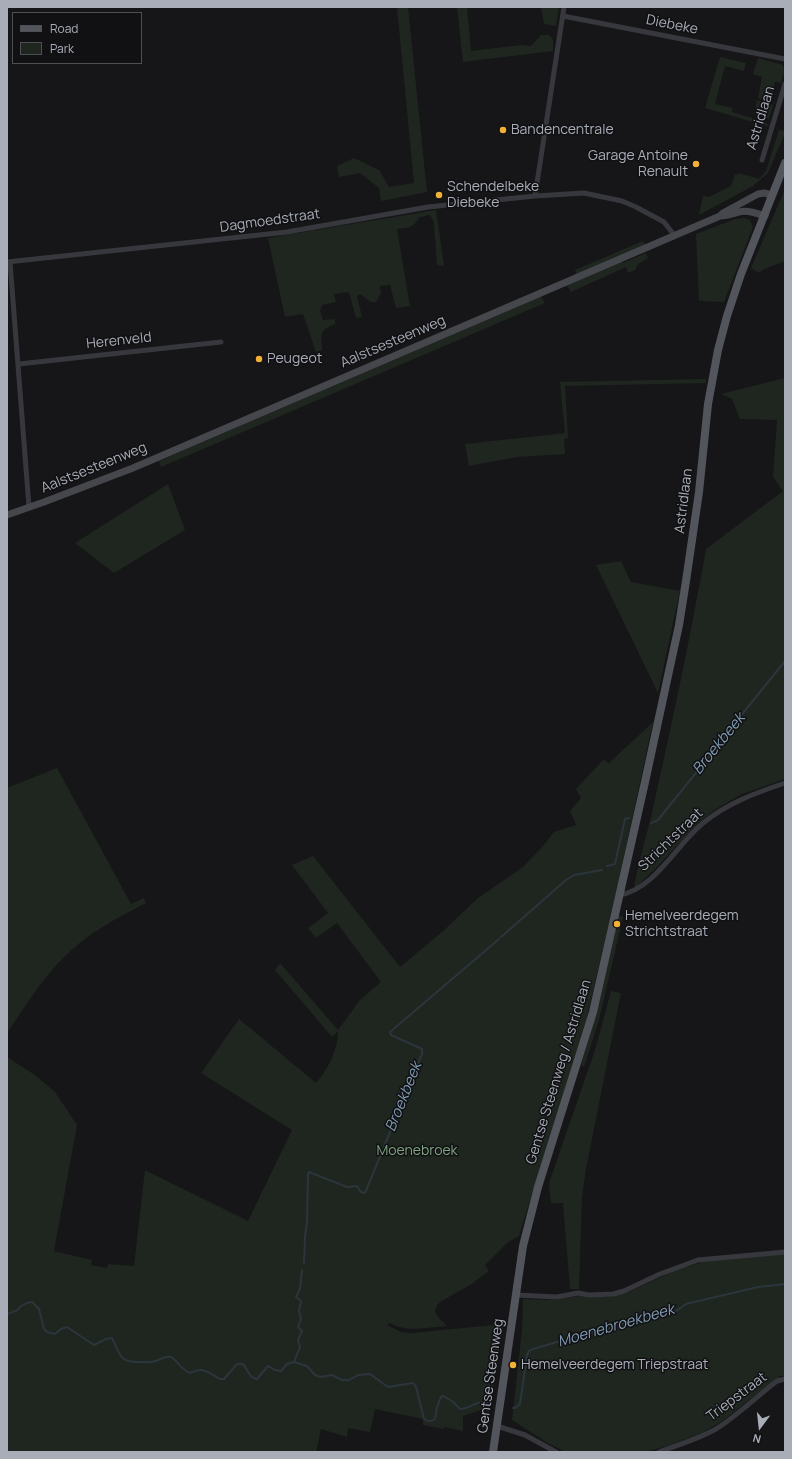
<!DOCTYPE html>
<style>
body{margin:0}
#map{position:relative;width:792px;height:1459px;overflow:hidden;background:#161618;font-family:Manrope,sans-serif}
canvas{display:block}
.frame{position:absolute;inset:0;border:8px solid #a8adb8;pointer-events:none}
.legend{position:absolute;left:12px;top:12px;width:130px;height:52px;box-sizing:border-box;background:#111113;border:1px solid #4d4f55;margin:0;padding:5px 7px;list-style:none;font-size:12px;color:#a8adb8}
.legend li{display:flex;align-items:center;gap:8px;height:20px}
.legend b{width:20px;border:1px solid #4d4f55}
.north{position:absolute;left:740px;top:1407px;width:40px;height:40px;-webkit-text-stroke:3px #111113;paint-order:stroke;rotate:195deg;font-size:11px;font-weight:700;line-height:16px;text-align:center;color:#a8adb8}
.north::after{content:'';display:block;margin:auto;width:14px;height:18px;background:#a8adb8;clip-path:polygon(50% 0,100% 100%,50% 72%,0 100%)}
</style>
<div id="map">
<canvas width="792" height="1459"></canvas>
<div class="frame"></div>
<ul class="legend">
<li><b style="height:5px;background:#53555c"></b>Road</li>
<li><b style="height:11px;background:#1e261f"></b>Park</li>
</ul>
<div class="north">N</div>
</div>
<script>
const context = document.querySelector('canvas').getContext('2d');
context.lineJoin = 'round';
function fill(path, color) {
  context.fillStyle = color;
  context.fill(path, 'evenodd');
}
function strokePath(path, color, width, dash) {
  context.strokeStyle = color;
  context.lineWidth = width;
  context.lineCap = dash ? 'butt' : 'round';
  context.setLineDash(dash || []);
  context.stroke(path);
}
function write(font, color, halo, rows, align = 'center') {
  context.font = font + ' Manrope,sans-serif';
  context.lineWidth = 3;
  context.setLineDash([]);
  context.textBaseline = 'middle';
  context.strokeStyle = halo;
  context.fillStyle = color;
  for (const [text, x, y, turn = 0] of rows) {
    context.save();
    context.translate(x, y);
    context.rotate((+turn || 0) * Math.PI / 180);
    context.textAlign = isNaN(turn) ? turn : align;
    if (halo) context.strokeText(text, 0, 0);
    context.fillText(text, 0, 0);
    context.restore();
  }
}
fill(new Path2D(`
 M 397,7 L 408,7 L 427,192 L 381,201 L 379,188 L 360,173 L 339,177 L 337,166 L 354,158 L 379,170 L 389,187 L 414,183 Z
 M 457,7 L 467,7 L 471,51 L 521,45 L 531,46 L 541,35 L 549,35 L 553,40 L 553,51 L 463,62 Z
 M 541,7 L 559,7 L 556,26 L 544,24 Z
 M 720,57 L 746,63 L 744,71 L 725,66 L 715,104 L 733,108 L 732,112 L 765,122 L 770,127 L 705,108 Z
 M 758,58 L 783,65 L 784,72 L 781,83 L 775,82 L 770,102 L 758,98 L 762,77 L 753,74 Z
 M 757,100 L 773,105 L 769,119 L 754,114 Z
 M 779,130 L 785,131 L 785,133 L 768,173 L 753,186 L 699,215 L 703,196 L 709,197 L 731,186 L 735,174 L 739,175 L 739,173 L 759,179 L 766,171 Z
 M 785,189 L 785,261 L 762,270 L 760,273 L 751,268 Z
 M 436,210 L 444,266 L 437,265 L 434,223 L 430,215 L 420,217 C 411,229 411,227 397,229 L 410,306 L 396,308 L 390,285 L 380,286 L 381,293 L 376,302 L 371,302 L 360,294 L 357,296 L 362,317 L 356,318 L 349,292 L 334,294 L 336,302 L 322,305 L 320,311 L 323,320 L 335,319 L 335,324 C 318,331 322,334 322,350 L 316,352 L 303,314 L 285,317 L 268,238 Z
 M 744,218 L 750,220 L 753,227 L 724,302 L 699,301 L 696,234 L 735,219 Z
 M 643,241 L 646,246 L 620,256 L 623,263 L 646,253 L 648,258 L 638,264 L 635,270 L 628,273 L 626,267 L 571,292 L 567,285 L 579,280 L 575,270 Z
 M 541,296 L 545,303 L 161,467 L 159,461 Z
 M 785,378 L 785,779 L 742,794 L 716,809 L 698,823 L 656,868 L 636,887 L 634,885 C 639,862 645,840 651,817 C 671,728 690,639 706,549 L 783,491 L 773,477 L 777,420 L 740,419 L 732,399 L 721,394 Z
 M 706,379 L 706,383 L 565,386 L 568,438 L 564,439 L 565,454 L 517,457 L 469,466 L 465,444 L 565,433 L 560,382 Z
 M 168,484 L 185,530 L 114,573 L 75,543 Z
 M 621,561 L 631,582 L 680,591 L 658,693 L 596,565 Z
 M 653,722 L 614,902 L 586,1021 L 519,1236 L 508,1242 L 485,1265 L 489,1271 L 470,1285 L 440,1302 L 436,1307 L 435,1312 L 440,1319 L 447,1326 C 429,1327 406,1333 390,1323 L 387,1325 L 401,1332 L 412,1333 L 504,1324 L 488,1417 L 487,1417 L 487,1408 L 463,1416 L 463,1431 L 445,1427 L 444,1429 L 423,1425 L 423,1419 L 375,1409 L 370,1432 L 348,1428 L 347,1437 L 321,1429 L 316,1452 L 7,1452 L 7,1057 L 35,1075 L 55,1092 L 77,1125 L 54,1251 L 92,1260 L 91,1265 L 107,1268 L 108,1264 L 134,1266 L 145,1170 L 248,1221 L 292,1130 L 201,1073 L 239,1019 L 316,1083 C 328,1069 338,1050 338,1031 L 332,1037 L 275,970 L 280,963 L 338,1030 L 360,1000 L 381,982 L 337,923 L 316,938 L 308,928 L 328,913 L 292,865 L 313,856 L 400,967 L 442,932 L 478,898 L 523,867 L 543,846 L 554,832 L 576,825 L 570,811 L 581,798 L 576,789 L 603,760 L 609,763 Z
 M 57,768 L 131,904 L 144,898 L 146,903 C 117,918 88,933 64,957 C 42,979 25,1007 7,1033 L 7,788 Z
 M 618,915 L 623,917 L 599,1020 L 584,1067 L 581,1065 L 590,1035 Z
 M 611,991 L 621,993 L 586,1169 L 582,1197 L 579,1289 L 570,1289 L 563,1203 L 551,1203 L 549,1183 L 595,1050 Z
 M 785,1254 L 785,1376 L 780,1376 L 775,1380 L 721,1422 L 701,1433 L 668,1446 L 644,1452 L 565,1452 L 546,1442 L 512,1420 L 522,1330 L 523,1299 L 555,1300 L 579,1296 L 608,1297 L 629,1292 L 676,1270 L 703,1262 L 723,1259 Z`), '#1e261f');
strokePath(new Path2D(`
 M 651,823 L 658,820 L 711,754 L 718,747 L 731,728 L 785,661
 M 607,866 L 615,864 L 625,819 L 629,818
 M 501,937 L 566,880 L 574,875 L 602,870
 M 304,1263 L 305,1236 L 307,1223 L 308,1174 L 309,1172 L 347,1187 L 357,1186 L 361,1192 L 365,1193 L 422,1054 L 422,1049 L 391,1035 L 390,1032 L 499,939
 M 7,1314 C 10,1313 14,1312 17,1310 C 22,1305 25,1303 32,1302 L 39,1309 L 44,1329 L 47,1332 L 55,1334 L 61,1329 L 67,1327 L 94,1345 L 106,1339 L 112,1338 C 121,1355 118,1362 140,1362 C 145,1362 151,1363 156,1361 C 161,1359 165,1356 171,1357 C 176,1359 181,1370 190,1373 C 204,1366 208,1373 220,1379 L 224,1379 L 237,1364 L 243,1364 C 248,1370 249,1378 257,1379 L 268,1366 L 275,1370 L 281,1371 L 287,1364 L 294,1362 L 307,1366 L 315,1375 L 320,1377 L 332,1375 L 342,1380 L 349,1380 L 358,1375 L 370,1374 L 388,1387 L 413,1383 L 416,1387 L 424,1419 C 428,1422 431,1422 435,1419 L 437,1407 L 441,1397 L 443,1396 L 452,1401 L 460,1409 C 473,1409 475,1398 491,1404
 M 294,1362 L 300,1347 L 298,1340 L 302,1331 L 298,1327 L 301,1319 L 299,1311 L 301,1301 L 296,1297 L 300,1289 L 302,1270
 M 513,1408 L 515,1408 L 520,1404 L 527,1355 L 529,1351 L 533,1349 L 571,1338 L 610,1328 L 657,1311 L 673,1313 L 686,1304 L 758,1287 L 785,1284`), '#2c353c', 2);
strokePath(new Path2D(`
 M 563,16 L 785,59
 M 762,160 L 785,84
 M 535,196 L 564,7
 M 7,262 L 287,232 L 428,207 L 535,196 L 584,193 L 622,201 L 636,207 L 664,222 L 675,236
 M 10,262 L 29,507
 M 19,364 L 221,342
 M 619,895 C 654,890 677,844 703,823 C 728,803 755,793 785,783
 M 516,1295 L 557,1297 L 578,1293 L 589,1295 L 613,1294 L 624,1291 L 660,1274 L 698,1260 L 785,1252
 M 497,1426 L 525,1435 L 556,1452
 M 659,1452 C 678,1445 698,1439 716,1429 C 738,1415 756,1397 777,1381 L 785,1379`), '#37383d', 5);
strokePath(new Path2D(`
 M 720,216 L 723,213 L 758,194 L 764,193 L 772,195
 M 7,515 L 44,502 L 133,468 L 720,216 C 727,216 732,214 739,212 C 748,210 756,213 765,216`), '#45474d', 7);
strokePath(new Path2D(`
 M 493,1452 L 523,1246 L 538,1187 L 593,1012 L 645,782 L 679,625 L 686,581 L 699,492 L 708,404 L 718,350 L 727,316 L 741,274 L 785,163`), '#53555c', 8);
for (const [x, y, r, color] of [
 [503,130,4,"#f2b134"],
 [696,164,4,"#f2b134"],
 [439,195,4,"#f2b134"],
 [259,359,4,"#f2b134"],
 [617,924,4,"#f2b134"],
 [513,1365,4,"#f2b134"]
]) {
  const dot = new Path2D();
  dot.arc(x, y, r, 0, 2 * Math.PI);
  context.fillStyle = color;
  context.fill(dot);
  strokePath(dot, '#111113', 1.5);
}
write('14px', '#a8adb8', '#111113', [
 ["Diebeke",672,25,11],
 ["Astridlaan",761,118,-73],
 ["Dagmoedstraat",270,221,-8],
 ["Herenveld",119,341,-6],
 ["Aalstsesteenweg",393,342,-23],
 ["Aalstsesteenweg",94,468,-22],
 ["Astridlaan",684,501,-83],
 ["Strichtstraat",671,840,-44],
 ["Gentse Steenweg / Astridlaan",559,1072,-73],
 ["Gentse Steenweg",491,1376,-82],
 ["Triepstraat",737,1397,-37]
]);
write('14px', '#a8adb8', '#111113', [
 ["Bandencentrale",511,130],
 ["Garage Antoine",688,156,"right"],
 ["Renault",688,172,"right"],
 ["Schendelbeke",447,187],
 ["Diebeke",447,203],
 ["Peugeot",267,359],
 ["Hemelveerdegem",625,916],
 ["Strichtstraat",625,932],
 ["Hemelveerdegem Triepstraat",521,1365]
], 'left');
write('14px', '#7fa381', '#111113', [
 ["Moenebroek",417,1151]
]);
write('italic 15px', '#7f9bb3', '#111113', [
 ["Broekbeek",719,744,-51],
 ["Broekbeek",404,1097,-68],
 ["Moenebroekbeek",616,1326,-16]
]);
</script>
